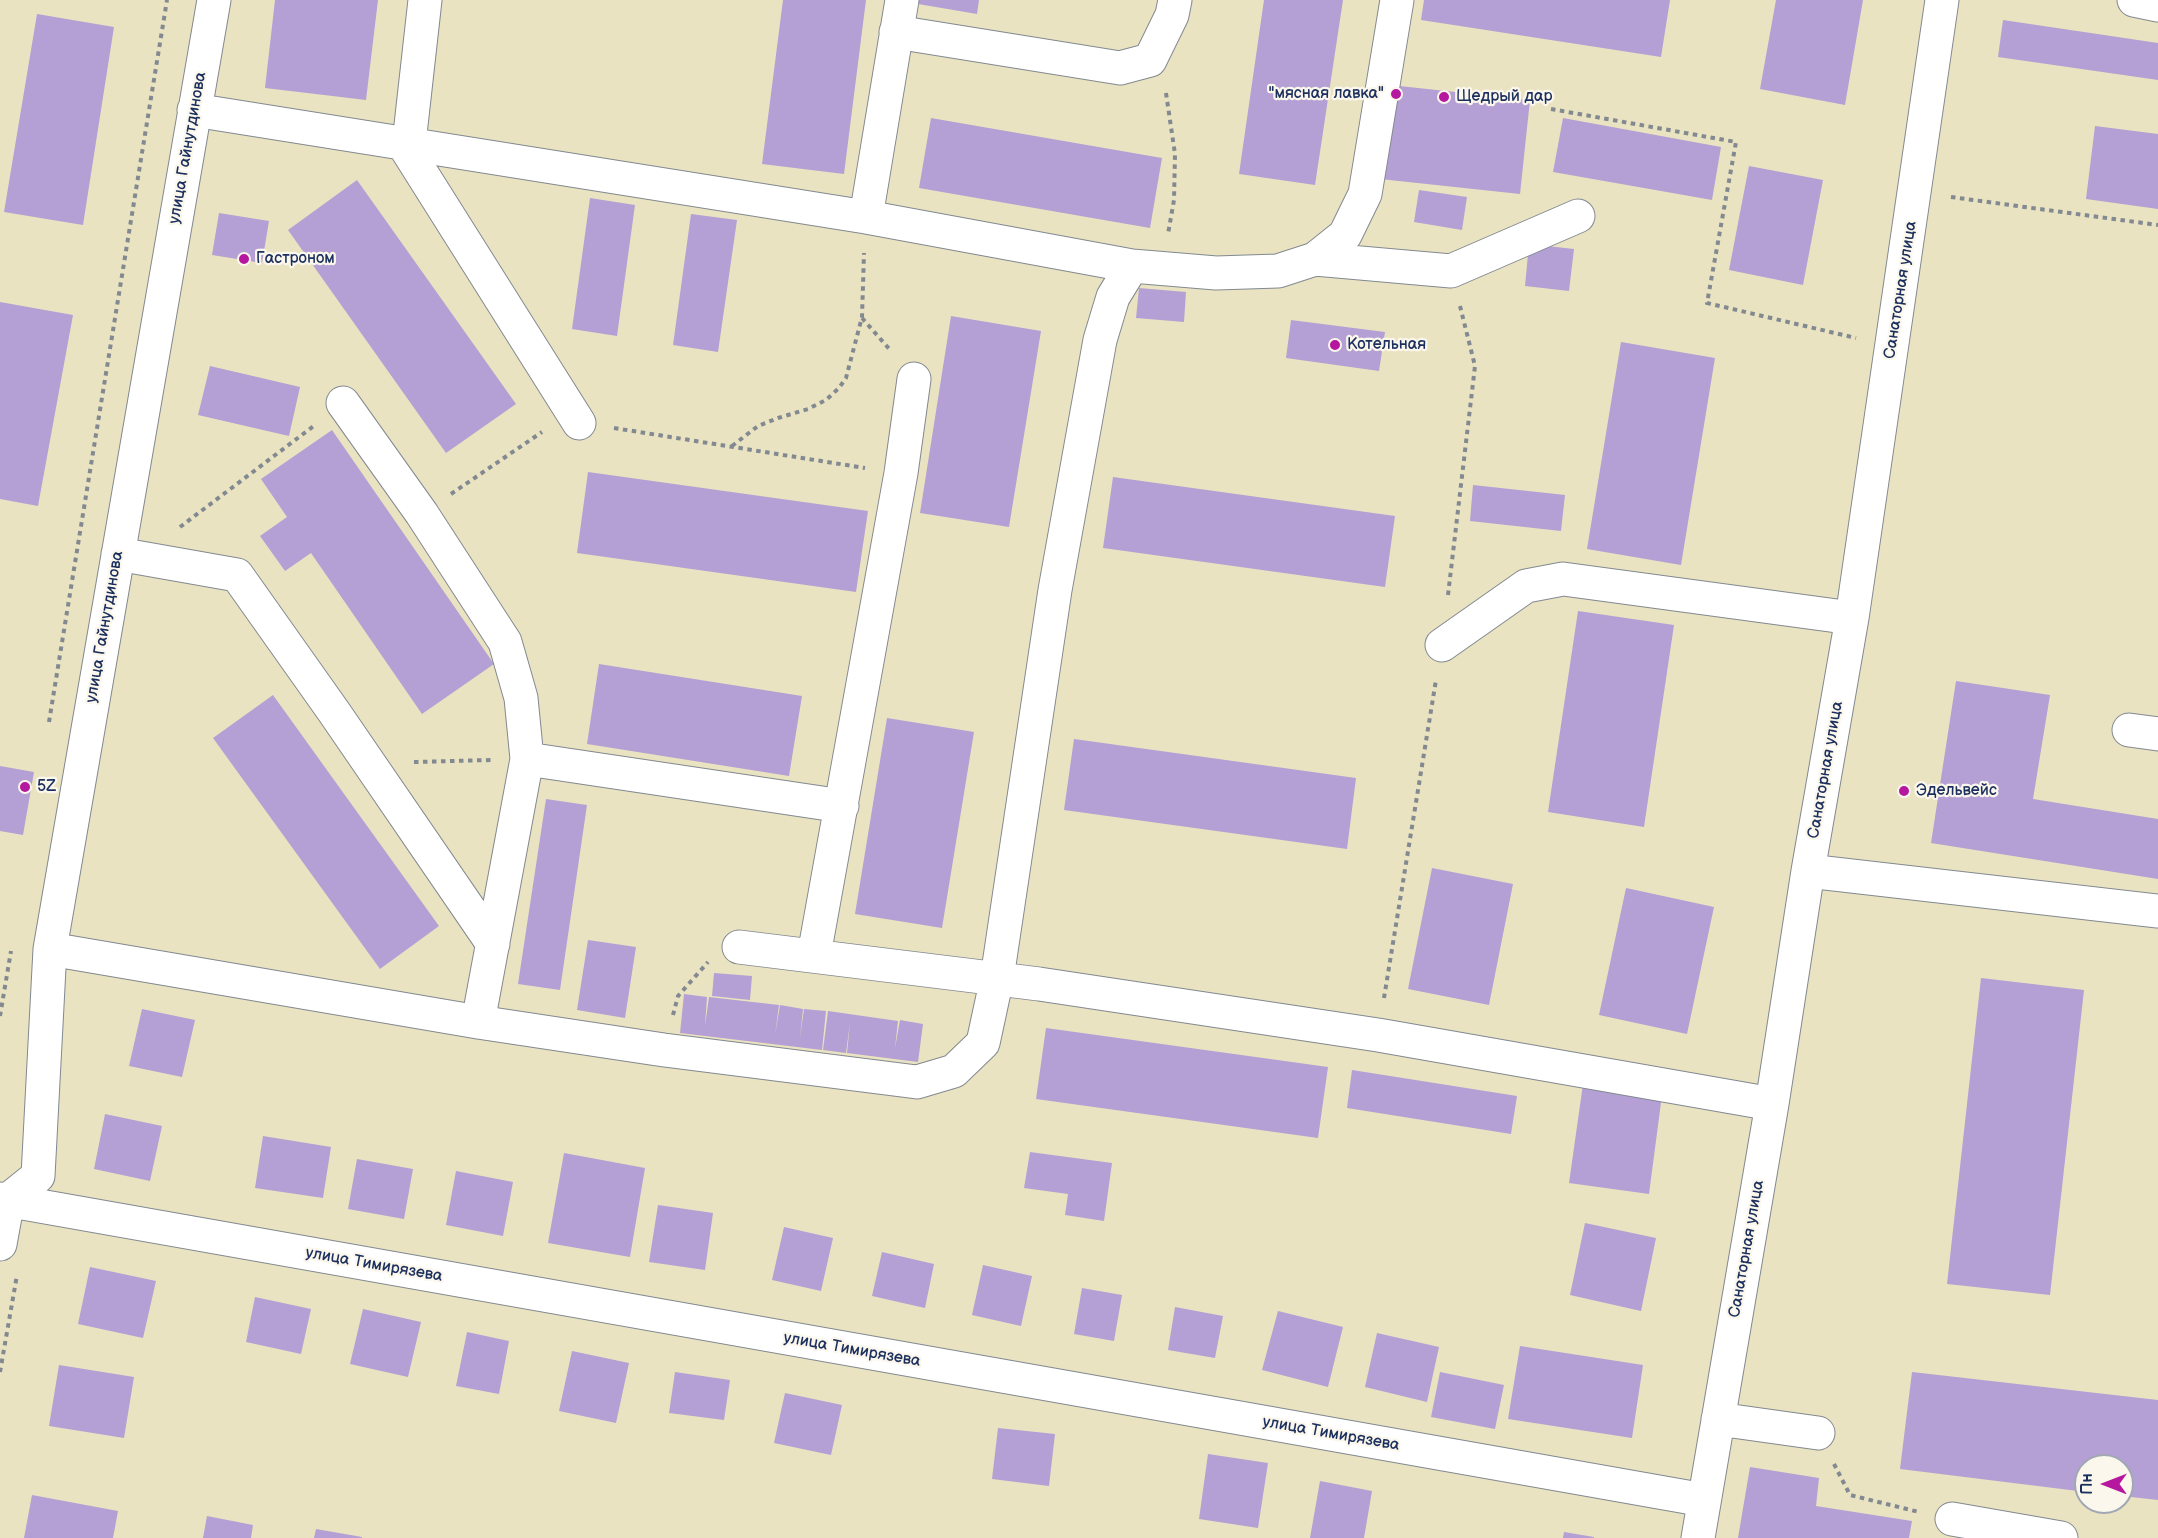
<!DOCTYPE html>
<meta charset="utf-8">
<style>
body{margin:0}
#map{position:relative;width:2158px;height:1538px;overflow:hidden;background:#eae3c1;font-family:"Balsamiq Sans",sans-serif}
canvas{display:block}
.north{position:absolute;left:2074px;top:1454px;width:60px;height:60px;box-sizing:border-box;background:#fbf7ec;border:2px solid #a1a7b3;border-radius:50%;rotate:270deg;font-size:16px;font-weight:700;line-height:24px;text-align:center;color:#1b2f5e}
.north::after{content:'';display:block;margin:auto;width:21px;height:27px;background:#b5179e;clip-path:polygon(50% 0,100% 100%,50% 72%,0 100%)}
</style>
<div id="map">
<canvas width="2158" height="1538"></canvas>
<div class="north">Пн</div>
</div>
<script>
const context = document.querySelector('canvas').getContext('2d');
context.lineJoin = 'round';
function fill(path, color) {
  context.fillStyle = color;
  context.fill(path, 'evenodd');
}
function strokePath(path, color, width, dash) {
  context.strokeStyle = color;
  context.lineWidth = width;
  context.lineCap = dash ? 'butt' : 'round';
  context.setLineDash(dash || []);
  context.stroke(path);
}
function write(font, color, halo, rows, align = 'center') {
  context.font = font + ' "Balsamiq Sans",sans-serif';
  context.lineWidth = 4.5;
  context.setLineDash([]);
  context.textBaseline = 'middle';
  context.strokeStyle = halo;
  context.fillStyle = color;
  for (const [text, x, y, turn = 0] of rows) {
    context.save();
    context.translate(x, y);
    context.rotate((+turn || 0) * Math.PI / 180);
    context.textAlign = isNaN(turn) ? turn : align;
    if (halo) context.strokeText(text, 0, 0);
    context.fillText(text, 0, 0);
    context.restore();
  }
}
fill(new Path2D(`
 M 275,0 L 378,0 L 366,100 L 265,88 Z
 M 783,0 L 866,0 L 844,174 L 762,164 Z
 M 918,0 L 979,0 L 977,14 L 918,4 Z
 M 1264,0 L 1343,0 L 1315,185 L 1239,174 Z
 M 1424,0 L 1670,0 L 1661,57 L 1421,20 Z
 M 1776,0 L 1863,0 L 1845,105 L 1760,89 Z
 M 37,14 L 114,27 L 83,225 L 4,212 Z
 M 2003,20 L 2158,43 L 2158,80 L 1998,57 Z
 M 1390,85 L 1530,100 L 1520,194 L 1380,179 Z
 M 931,118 L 1162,158 L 1150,228 L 919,188 Z
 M 1563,118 L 1721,147 L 1712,200 L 1553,172 Z
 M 2095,126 L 2158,134 L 2158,209 L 2086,199 Z
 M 1749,166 L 1823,180 L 1803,285 L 1729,270 Z
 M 357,180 L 516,404 L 446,453 L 288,230 Z
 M 1419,190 L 1467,197 L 1462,230 L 1414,222 Z
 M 590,198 L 635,205 L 617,336 L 572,329 Z
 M 219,213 L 269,221 L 262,263 L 212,255 Z
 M 691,214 L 737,220 L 718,352 L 673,345 Z
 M 1529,244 L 1574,249 L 1569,291 L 1525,286 Z
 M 1139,288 L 1186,292 L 1184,322 L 1136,318 Z
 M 0,302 L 73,315 L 38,506 L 0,499 Z
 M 951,316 L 1041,331 L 1009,527 L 920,513 Z
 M 1291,320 L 1385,332 L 1379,371 L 1286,358 Z
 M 1621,342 L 1715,358 L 1681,565 L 1587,549 Z
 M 210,366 L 300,387 L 289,436 L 198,415 Z
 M 332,430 L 494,664 L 422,714 L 311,553 L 285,571 L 260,536 L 287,517 L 261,479 Z
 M 588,472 L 868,511 L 856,592 L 577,553 Z
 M 1113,477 L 1395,516 L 1385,587 L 1103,548 Z
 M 1473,485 L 1565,495 L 1561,531 L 1470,521 Z
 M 1578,611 L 1674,625 L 1644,827 L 1548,812 Z
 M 599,664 L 802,696 L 789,776 L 587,744 Z
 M 1956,681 L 2050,695 L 2033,799 L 2158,819 L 2158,879 L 1931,843 Z
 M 273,695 L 439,926 L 380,969 L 213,738 Z
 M 887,718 L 974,732 L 942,928 L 855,914 Z
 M 1074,739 L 1356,778 L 1347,849 L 1064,810 Z
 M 0,766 L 34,772 L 23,835 L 0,831 Z
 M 546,799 L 587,805 L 560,990 L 518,984 Z
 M 1432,868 L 1513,884 L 1489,1005 L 1408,989 Z
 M 1626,888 L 1714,907 L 1687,1034 L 1599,1015 Z
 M 588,940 L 636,947 L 625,1018 L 577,1010 Z
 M 714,973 L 752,976 L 750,1000 L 712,996 Z
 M 1981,978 L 2084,990 L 2050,1295 L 1947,1284 Z
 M 684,994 L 707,997 L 705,1026 L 709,997 L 779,1005 L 775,1035 L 780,1005 L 803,1009 L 800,1038 L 804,1009 L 826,1011 L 822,1050 L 680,1033 Z
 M 142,1009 L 195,1020 L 182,1077 L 129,1066 Z
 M 828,1011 L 898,1021 L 895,1048 L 900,1020 L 923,1024 L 918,1062 L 847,1053 L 850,1023 L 846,1053 L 823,1050 Z
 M 1046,1028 L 1328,1067 L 1318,1138 L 1036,1099 Z
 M 1352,1070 L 1517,1096 L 1511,1134 L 1347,1108 Z
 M 1583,1084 L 1662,1095 L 1649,1194 L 1569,1183 Z
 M 105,1114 L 162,1126 L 150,1181 L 94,1169 Z
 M 263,1136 L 331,1147 L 323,1198 L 255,1188 Z
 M 1030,1152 L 1112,1163 L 1104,1221 L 1065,1215 L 1068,1194 L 1024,1188 Z
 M 564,1153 L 645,1168 L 630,1257 L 548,1243 Z
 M 357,1159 L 413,1169 L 404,1219 L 348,1209 Z
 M 456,1171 L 513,1182 L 503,1236 L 446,1225 Z
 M 658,1205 L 713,1213 L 705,1270 L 649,1262 Z
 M 1585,1223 L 1656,1238 L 1641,1311 L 1570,1295 Z
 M 784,1227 L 833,1238 L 821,1291 L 772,1280 Z
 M 882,1252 L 934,1264 L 925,1308 L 872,1296 Z
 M 983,1265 L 1032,1276 L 1021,1326 L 972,1315 Z
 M 90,1267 L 156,1281 L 143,1338 L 78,1324 Z
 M 1082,1288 L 1122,1295 L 1114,1341 L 1074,1334 Z
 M 255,1297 L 311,1309 L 301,1354 L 246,1342 Z
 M 1175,1307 L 1223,1316 L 1215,1358 L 1168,1350 Z
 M 363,1309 L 421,1322 L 408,1377 L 350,1364 Z
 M 1278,1311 L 1343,1327 L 1328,1387 L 1262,1370 Z
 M 467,1332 L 509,1341 L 499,1394 L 456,1386 Z
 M 1377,1333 L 1439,1347 L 1427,1402 L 1365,1387 Z
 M 1520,1346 L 1643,1365 L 1632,1438 L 1508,1419 Z
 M 572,1351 L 629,1363 L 616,1423 L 559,1411 Z
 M 59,1365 L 134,1377 L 124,1438 L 49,1426 Z
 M 675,1372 L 730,1380 L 724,1420 L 669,1413 Z
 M 1440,1372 L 1504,1385 L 1495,1429 L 1431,1417 Z
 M 1912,1372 L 2158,1400 L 2158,1500 L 2122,1496 L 2122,1466 L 2086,1466 L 2086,1492 L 1900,1469 Z
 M 785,1393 L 842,1405 L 831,1455 L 774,1443 Z
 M 998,1428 L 1055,1434 L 1049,1486 L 992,1479 Z
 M 1208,1454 L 1268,1463 L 1258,1528 L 1199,1519 Z
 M 1750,1467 L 1819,1478 L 1816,1506 L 1912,1521 L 1909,1538 L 1738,1538 Z
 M 1320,1481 L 1372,1491 L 1364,1538 L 1310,1538 Z
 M 32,1495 L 118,1511 L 113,1538 L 24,1538 Z
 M 207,1516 L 253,1525 L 251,1538 L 203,1538 Z
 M 316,1529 L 362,1537 L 362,1538 L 314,1538 Z
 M 1564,1532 L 1594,1537 L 1594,1538 L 1563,1538 Z`), '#b4a0d4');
const minor = new Path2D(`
 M 2134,0 L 2158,5
 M 896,32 L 1120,68 L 1150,60 L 1172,15 L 1175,0
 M 194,110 L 866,217 L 1132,266 L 1216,273 L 1278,271 L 1315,259 L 1345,235 L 1365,194 L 1397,0
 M 402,142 L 579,423
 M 409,143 L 425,0
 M 866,217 L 902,0
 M 1315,259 L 1451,271 L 1578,216
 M 343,403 L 422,514 L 505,642 L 521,698 L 527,759 L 478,1022
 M 118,554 L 237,575 L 334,712 L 493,944
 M 1442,645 L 1526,586 L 1563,579 L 1852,618
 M 2129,730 L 2158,734
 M 527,759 L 842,806
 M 1808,871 L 2158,911
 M 739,947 L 1039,984 L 1378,1035 L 1772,1104
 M 50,949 L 478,1022 L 664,1050 L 917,1082 L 954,1071 L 983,1043 L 997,978 L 1055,590 L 1100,340 L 1113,297 L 1132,266
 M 814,955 L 901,473 L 914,379
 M 0,1199 L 1704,1500
 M 0,1244 L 8,1200 L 38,1176 L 50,949 L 214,0
 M 1718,1419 L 1818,1433
 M 1952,1519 L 2061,1538
 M 1698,1538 L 1772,1104 L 1808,871 L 1852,618 L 1942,0`);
strokePath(minor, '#828990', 35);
strokePath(new Path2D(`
 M 1166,93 L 1175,154 L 1174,200 L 1168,234
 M 1551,109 L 1736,142 L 1707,303 L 1856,338
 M 1951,197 L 2158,225
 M 862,318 L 891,351
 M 614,428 L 865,468
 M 732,446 L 758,426 L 778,418 L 808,409 L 826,400 L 839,388 L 846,378 L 862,317 L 864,253
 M 451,494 L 542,432
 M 180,527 L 315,425
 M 1448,595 L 1475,366 L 1460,306
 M 49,722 L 167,0
 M 414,762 L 491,760
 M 1384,998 L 1436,680
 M 673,1015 L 678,996 L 708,962
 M 0,1016 L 11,951
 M 0,1372 L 17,1275
 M 1834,1464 L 1850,1495 L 1919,1512`), '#828990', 4, [4.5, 4.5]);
strokePath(minor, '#fff', 33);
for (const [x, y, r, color] of [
 [1396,94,6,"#b5179e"],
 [1444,97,6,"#b5179e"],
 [244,259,6,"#b5179e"],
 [1335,345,6,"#b5179e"],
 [25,787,6,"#b5179e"],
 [1904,791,6,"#b5179e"]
]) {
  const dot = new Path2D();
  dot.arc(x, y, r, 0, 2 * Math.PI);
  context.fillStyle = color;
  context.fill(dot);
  strokePath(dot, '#fbf7ec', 2);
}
write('16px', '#1b2f5e', '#fbf7ec', [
 ["\"мясная лавка\"",1384,94,"right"],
 ["Щедрый дар",1456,97],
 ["Гастроном",256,259],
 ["Котельная",1347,345],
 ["5Z",37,787],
 ["Эдельвейс",1916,791]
], 'left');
write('16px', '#1b2f5e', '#fbf7ec', [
 ["улица Гайнутдинова",188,148,-80],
 ["Санаторная улица",1901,290,-81],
 ["улица Гайнутдинова",105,627,-80],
 ["Санаторная улица",1826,770,-80],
 ["Санаторная улица",1747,1249,-80],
 ["улица Тимирязева",374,1265,10],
 ["улица Тимирязева",852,1350,10],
 ["улица Тимирязева",1331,1434,10]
]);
</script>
